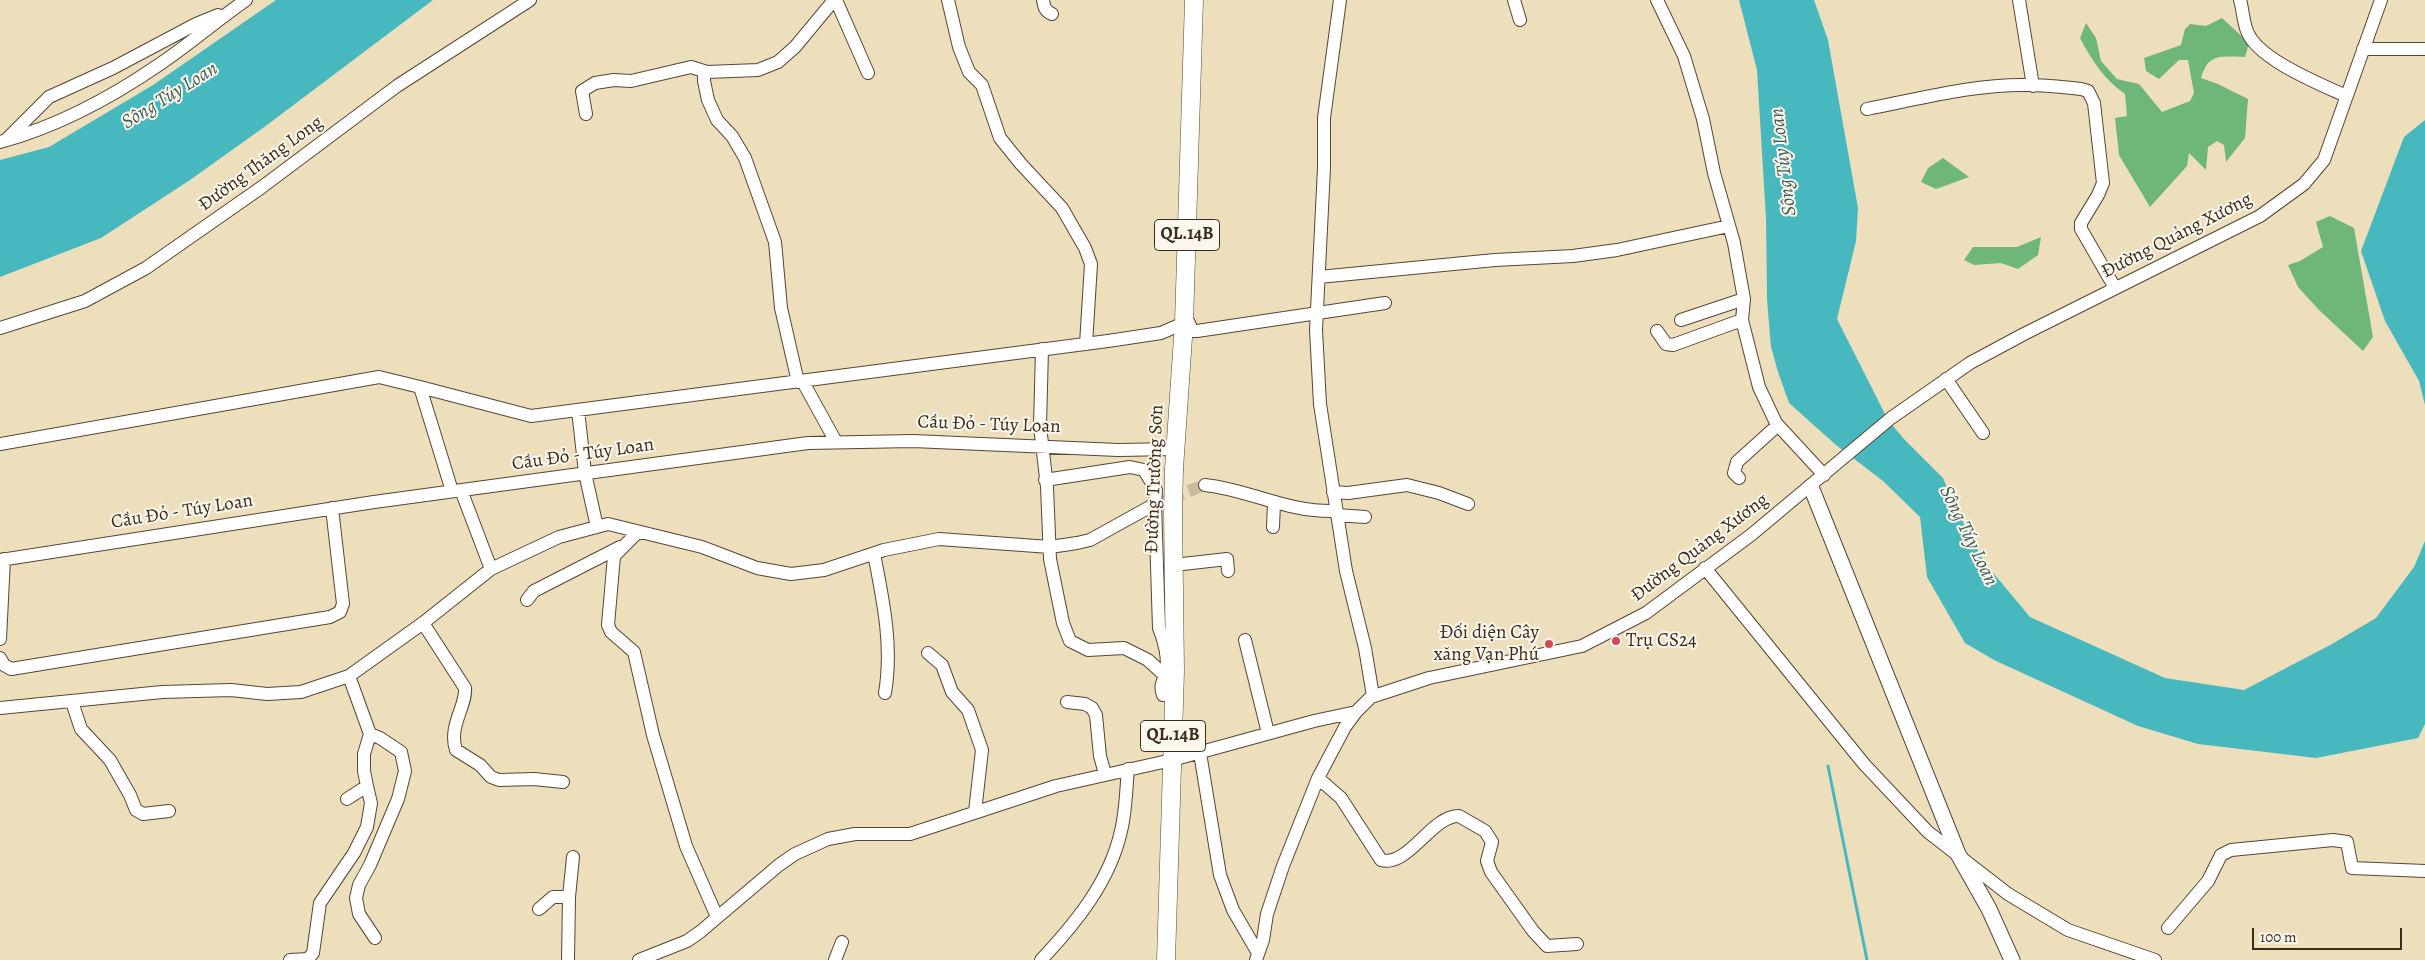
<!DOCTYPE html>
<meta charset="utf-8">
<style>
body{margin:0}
#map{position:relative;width:2425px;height:960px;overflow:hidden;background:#eddfbc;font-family:Alegreya,serif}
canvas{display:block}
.scale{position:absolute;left:2252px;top:928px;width:150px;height:22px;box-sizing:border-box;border:2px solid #3b2a1e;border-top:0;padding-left:6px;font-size:15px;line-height:18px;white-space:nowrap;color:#3b2a1e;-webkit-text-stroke:4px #fbf7ec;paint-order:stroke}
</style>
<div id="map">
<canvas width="2425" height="960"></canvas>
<div class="scale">100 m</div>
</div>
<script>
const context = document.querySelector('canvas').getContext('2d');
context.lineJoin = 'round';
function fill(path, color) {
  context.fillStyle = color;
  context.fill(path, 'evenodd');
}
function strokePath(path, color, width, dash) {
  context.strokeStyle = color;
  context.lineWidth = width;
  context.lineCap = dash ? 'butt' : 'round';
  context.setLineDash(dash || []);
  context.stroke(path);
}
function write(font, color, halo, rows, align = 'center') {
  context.font = font + ' Alegreya,serif';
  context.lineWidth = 4;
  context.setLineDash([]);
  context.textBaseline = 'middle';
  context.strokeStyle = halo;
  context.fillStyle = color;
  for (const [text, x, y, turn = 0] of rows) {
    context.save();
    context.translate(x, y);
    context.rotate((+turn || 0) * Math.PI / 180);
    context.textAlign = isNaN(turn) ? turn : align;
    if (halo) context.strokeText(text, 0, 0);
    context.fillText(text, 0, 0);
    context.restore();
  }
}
fill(new Path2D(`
 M 2222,18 L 2249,43 L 2245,57 C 2221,57 2209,52 2201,78 L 2218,84 L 2248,99 L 2245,138 L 2226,162 L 2224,145 L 2217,141 L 2208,147 L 2206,170 L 2189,153 L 2187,166 L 2150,207 L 2119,155 L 2115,118 L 2127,116 L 2125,94 C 2104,79 2092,61 2080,38 L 2086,23 L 2096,38 L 2101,61 L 2117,79 L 2139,84 L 2162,112 L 2190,101 L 2194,93 L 2188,60 L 2179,60 L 2159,79 L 2146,71 L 2144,58 L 2181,45 L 2185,29 L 2190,24 L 2206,26 Z
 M 1943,158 L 1969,177 L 1936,189 L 1921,182 L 1928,168 Z
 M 2330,216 L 2354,228 L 2373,337 L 2363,351 L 2319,310 L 2298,287 L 2288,265 L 2300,261 L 2323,247 L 2316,222 Z
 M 2041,237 L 2038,255 L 2018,269 L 2001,263 L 1974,265 L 1964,260 L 1973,247 L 2017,247 Z`), '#6eb67a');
fill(new Path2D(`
 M 276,0 L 433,0 L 267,125 L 190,180 L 101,238 L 0,277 L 0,160 L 49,147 L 153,85 Z
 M 1739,0 L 1814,0 L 1828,40 L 1858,208 L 1856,241 L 1837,319 L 1888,420 L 1904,439 L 1943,478 L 1955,507 L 1984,562 L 2030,617 L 2165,678 L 2244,690 L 2332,644 L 2376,618 L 2414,567 L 2425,541 L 2425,724 L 2418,738 L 2316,758 L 2198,744 L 2138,726 L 1994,660 L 1965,643 L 1927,577 L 1920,517 L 1883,481 L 1836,445 L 1789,403 L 1778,372 L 1771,347 L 1767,300 L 1766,219 L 1757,70 Z
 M 2425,120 L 2425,405 L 2419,381 L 2385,321 L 2361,251 L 2404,137 Z`), '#48b8bf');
strokePath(new Path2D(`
 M 1828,766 L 1867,960`), '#48b8bf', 3);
strokePath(new Path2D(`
 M 1155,504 L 1205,485`), '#c9bb9c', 12, [12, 6]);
const minor = new Path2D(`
 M 836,0 L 868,73
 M 948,0 L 959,47 L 969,72 L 982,85 L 1000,138 L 1021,164 L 1062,208 L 1085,248 L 1091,264 L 1086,344
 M 1043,0 C 1044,7 1045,11 1052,14
 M 1340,0 L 1324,118 L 1324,168 L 1316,330 L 1320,404 L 1346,571 L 1365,648 L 1373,696
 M 1514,0 L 1520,20
 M 1657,0 L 1684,56 L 1703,119 L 1714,173 L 1734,243 L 1744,299 L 1742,320 L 1759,387 L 1776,423 L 1824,475
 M 2019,0 L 2033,86
 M 2240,0 C 2243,10 2243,21 2247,31 C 2257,59 2320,84 2346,96
 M 2363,49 L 2425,49
 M 704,71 L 704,81 L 708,100 L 717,120 L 732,136 L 745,158 L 775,242 L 781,308 L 798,382
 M 1867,109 C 1919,99 1974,84 2027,85 C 2045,85 2063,87 2081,89 L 2088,91 L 2094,103 L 2103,183 L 2098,195 L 2081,223 L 2081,229 L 2115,288
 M 586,114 L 582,91 L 595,83 L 614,80 L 631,81 L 691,67 L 707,72 L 758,70 L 778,62 L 795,47 L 834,0
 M 7,139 L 49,97 L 113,68 L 196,24 L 218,15
 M 0,142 C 56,127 112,97 160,64 C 190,44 217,20 246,0
 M 1319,277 L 1495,260 L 1573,256 L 1617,250 L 1729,226
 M 1681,320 L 1744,299
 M 0,328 L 85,301 L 146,268 L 262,187 L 397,86 L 530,0
 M 1657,331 L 1666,344 L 1673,345 L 1742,320
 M 1042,349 L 1040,426 L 1047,487 L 1050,559 L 1063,623 L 1070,641 L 1088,650 L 1124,648 L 1148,660 L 1161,672 L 1166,672
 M 1946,379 L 1983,433
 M 803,382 L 836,442
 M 420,387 L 531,416 L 1108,341 L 1161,333 L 1184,323 L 1189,323 L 1192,331 L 1197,331 L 1385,303
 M 578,410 L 585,473 L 597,527
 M 0,444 L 379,377 L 420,387 L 452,491
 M 1739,478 L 1734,473 L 1737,462 L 1778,425
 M 1205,485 C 1251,490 1287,513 1337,511
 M 461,490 L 491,569
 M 1333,492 L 1348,493 L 1407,485 L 1439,493 L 1468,504
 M 1155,504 L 1159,628 C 1164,640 1169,659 1166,672 C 1164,681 1159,684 1163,695 L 1175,696
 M 1337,515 L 1365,517
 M 1273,527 L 1274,503
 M 638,532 L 614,556 L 608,625 L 611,632 L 634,652 L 653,735 L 686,846 L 717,917
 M 874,554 C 883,600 893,646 885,693
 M 0,560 L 374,502 L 808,443 L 913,441 L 1118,450 L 1176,449
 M 1174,565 L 1227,559 L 1228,571
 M 1705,568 L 1864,764 L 1928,832 L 2008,894 L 2068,930 L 2155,960
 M 527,600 L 534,591 L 620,547
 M 423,623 L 465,688 C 467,705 448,726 456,750 L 480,765 L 491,777 L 499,780 L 534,779 L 563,782
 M 0,639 L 4,559
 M 1245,640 L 1268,733
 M 928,653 L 942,665 L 952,692 L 968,710 L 982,750 L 975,812
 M 0,658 L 4,665 L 11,669 L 330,617 L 340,612 L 343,604 L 332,508
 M 72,702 L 81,729 L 110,760 L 130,795 L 136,810 L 143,814 L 169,811
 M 1067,702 L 1085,704 L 1092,708 L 1096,715 L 1100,756 L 1105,774
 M 0,708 L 162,692 L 231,690 L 267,694 L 301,692 L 349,676 L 423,623 L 491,569 L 559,537 L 608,524 L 702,547 L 757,568 L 791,574 L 824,570 L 884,550 L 939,539 L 1050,547 L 1077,543 L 1090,540 L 1155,504 L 1156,490 L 1144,470 L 1130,467 L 1045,480
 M 370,734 L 380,738 L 401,752 L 405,771 L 398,799 L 370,865 L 359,885 L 356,898 L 359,914 L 375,938
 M 1200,753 L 1220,875 L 1233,910 L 1258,953
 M 1318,778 L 1341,798 L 1381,860 C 1408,868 1432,815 1459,816 L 1485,831 L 1492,842 L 1487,861 L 1491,872 L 1533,931 L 1547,946 L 1577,944
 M 347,799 L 367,786 L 364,771 L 364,754 L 370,734 L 349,676
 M 539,909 L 553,897 L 569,897 L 573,857
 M 2168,928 L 2208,881 L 2221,855 L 2231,850 L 2333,840 L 2347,842 L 2352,868 L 2425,871
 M 290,960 L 308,959 L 313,953 L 320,903 L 354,853 L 367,827 L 371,803 L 367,786
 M 568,960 L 569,897
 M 639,960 L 687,941 L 700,932 L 779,865 L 795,854 L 828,839 L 855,834 L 910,834 L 1056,786 L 1172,760 L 1314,721 L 1356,712
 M 835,960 L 842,942
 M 1041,960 C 1076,923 1110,881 1121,831 C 1126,811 1126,790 1128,769
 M 1256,960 L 1263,940 L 1267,914 L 1283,866 L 1318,778 L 1345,727 L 1356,712 L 1371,697 L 1429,678 L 1582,646 L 1646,613 L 1751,535 L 1891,418 L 1970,363 L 2024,334 L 2260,216 L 2304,184 L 2324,160 L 2381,0`);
const major = new Path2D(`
 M 1811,487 L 1958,854 L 1989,909 L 2012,960`);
const highway = new Path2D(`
 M 1174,469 L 1184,323 L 1194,0
 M 1166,960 L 1175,671 L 1173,513`);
strokePath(minor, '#564536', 14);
strokePath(major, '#564536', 17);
strokePath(highway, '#564536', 19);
strokePath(minor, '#fff', 12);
strokePath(major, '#fff', 15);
strokePath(highway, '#fff', 18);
const highwayBridge = new Path2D(`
 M 1173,513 L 1174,469`);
strokePath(highwayBridge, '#564536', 19, []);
strokePath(highwayBridge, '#fff', 18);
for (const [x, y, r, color] of [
 [1616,641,5,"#d1495b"],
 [1549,644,5,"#d1495b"]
]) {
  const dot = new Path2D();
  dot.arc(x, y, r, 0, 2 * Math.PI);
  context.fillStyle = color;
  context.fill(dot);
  strokePath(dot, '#fbf7ec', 2);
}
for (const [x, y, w] of [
 [1187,235,65],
 [1173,736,65]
]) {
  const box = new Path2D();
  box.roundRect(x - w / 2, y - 15.5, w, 31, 4);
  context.fillStyle = '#fbf7ec';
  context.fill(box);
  strokePath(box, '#3b2a1e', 1);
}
write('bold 18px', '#3b2a1e', null, [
 ["QL.14B",1187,235],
 ["QL.14B",1173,736]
]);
write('19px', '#3b2a1e', '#fbf7ec', [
 ["Đường Thăng Long",261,164,-36],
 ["Đường Quảng Xương",2177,236,-27],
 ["Cầu Đỏ - Túy Loan",989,425,2],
 ["Cầu Đỏ - Túy Loan",583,455,-8],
 ["Đường Trường Sơn",1155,479,-88],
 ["Cầu Đỏ - Túy Loan",182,512,-9],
 ["Đường Quảng Xương",1700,548,-37]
]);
write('19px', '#3b2a1e', '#fbf7ec', [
 ["Đối diện Cây",1539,633],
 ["xăng Vạn Phú",1539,655],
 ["Trụ CS24",1626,641,"left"]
], 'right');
write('italic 20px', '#405c56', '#fbf7ec', [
 ["Sông Túy Loan",170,96,-32],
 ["Sông Túy Loan",1784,162,-97],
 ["Sông Túy Loan",1968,536,64]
]);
</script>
